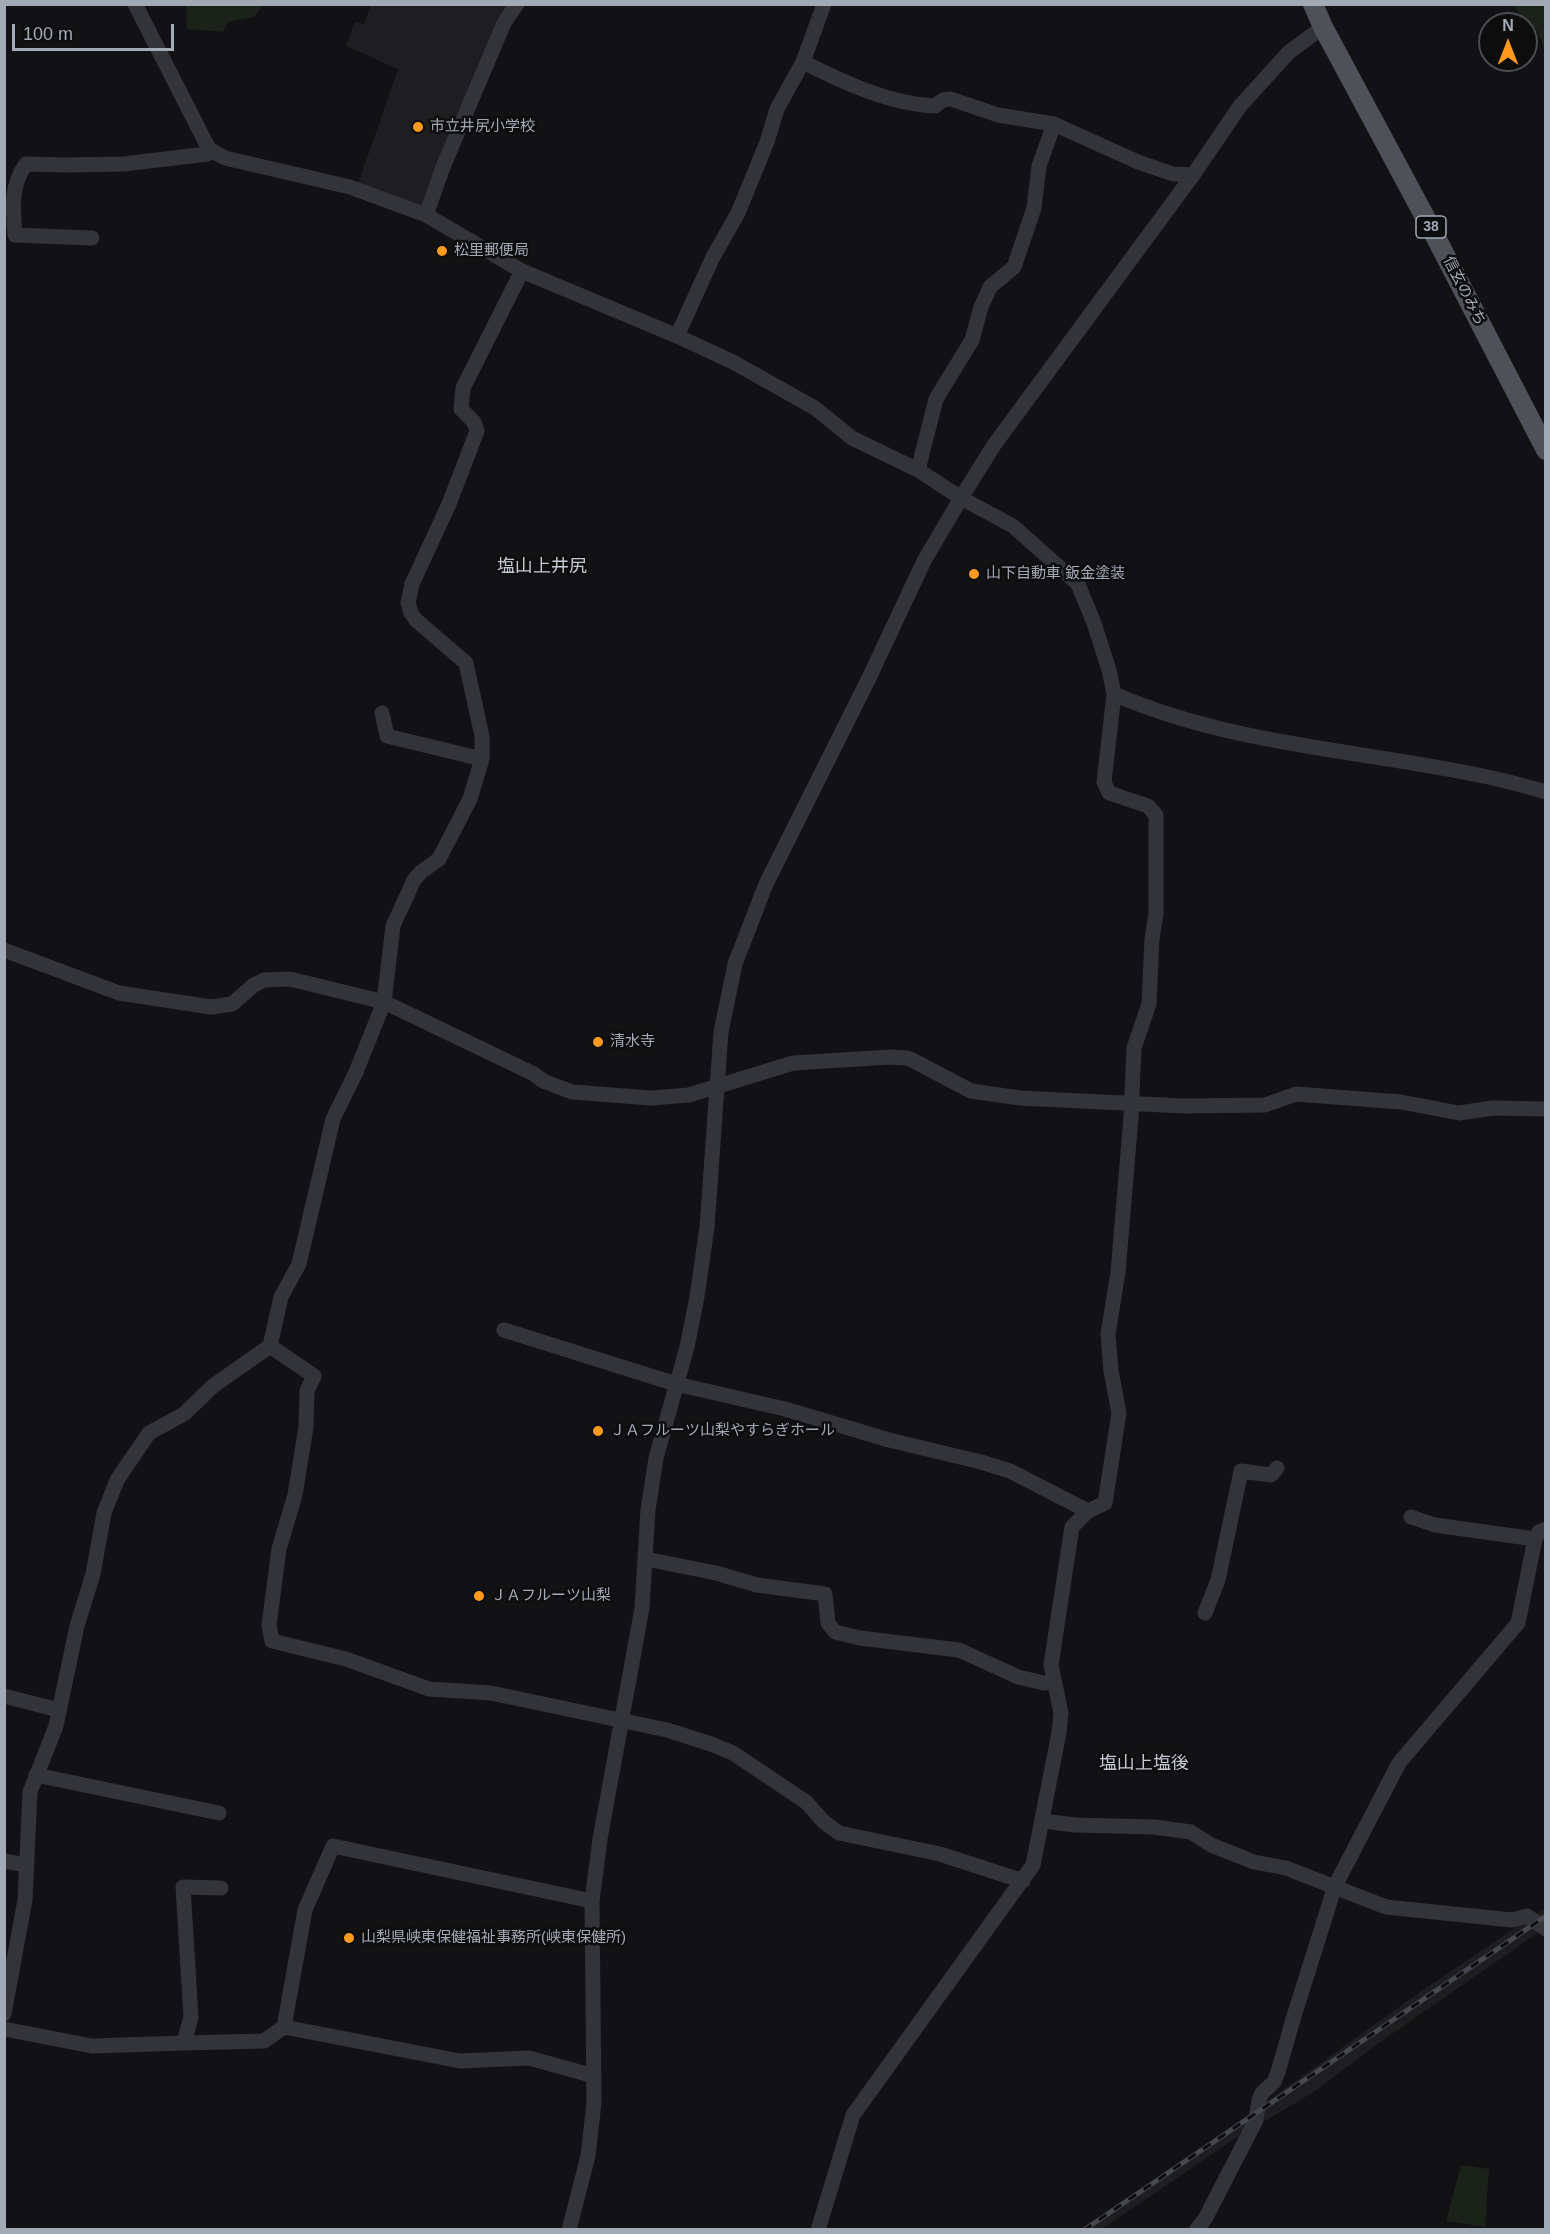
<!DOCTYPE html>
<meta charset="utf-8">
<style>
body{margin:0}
#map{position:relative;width:1550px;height:2234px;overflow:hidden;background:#121214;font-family:Arial,sans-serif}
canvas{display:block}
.frame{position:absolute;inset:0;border:6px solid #a2aab5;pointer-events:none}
.north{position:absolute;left:1478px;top:12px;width:60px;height:60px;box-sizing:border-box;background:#0d0d0e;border:2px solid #494c51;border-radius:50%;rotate:0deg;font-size:16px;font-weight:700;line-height:24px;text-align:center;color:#a2aab5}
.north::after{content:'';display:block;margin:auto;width:21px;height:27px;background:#ff9a1e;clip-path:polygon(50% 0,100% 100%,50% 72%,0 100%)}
.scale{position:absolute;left:12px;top:24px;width:162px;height:27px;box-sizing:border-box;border:3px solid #a2aab5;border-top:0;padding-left:8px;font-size:18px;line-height:21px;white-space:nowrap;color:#a2aab5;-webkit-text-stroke:4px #0d0d0e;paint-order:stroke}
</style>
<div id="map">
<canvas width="1550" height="2234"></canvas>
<div class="frame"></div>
<div class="north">N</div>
<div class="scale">100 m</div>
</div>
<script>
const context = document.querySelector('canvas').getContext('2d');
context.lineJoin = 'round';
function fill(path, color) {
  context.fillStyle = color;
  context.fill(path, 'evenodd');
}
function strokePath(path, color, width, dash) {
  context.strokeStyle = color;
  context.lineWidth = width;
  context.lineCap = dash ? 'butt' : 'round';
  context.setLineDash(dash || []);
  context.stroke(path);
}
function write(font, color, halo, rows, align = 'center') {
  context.font = font + ' Arial,"Noto Sans JP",sans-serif';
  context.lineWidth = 5;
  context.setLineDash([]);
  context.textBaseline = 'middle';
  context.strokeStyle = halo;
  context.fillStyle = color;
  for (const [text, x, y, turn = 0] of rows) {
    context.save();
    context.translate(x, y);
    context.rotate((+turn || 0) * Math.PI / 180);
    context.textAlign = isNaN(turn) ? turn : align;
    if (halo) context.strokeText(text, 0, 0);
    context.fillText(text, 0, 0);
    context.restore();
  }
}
fill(new Path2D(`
 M 371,5 L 512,5 L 424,207 L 358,184 L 398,69 L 346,46 L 355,22 L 364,24 Z
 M 1545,1908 L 1545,1928 L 1386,2038 L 1314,2092 L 1239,2136 L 1102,2229 L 1081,2230 L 1159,2178 L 1420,1992 Z`), '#1e1e21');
fill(new Path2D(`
 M 186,5 L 186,4 L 263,5 L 254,17 L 228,22 L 223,32 L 187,29 Z
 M 1514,5 L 1545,5 L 1545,50 L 1536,29 L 1517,11 Z
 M 1461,2165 L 1489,2169 L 1485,2227 L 1446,2221 Z`), '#1a221a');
strokePath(new Path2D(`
 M 135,4 L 209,149 L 225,158 L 350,187 L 426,215 L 522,271 L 677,336 L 733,362 L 815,408 L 852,438 L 918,470 L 961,498 L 1013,526 L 1078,584 L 1094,623 L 1109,670 L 1114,694 L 1104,782 L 1109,793 L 1148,806 L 1156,815 L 1156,914 L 1152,939 L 1149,1004 L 1134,1048 L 1131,1117 L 1118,1272 L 1108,1334 L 1111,1371 L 1119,1413 L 1105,1503 L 1088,1511 L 1072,1527 L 1051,1665 L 1061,1713 L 1059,1733 L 1033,1865 L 853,2115 L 818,2230
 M 803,62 C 843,82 889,104 935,106 L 943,100 L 951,99 L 998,115 L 1054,124 L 1138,162 L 1173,174 L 1193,175
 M 426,215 L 443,167 L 504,23 L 517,4
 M 92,238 L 15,235 C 13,209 10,186 26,164 L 66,165 L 124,164 L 207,154
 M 677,336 L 713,257 L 738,213 L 767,142 L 777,109 L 803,62 L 824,4
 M 918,470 L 936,399 L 972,340 L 981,307 L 990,287 L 1014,267 L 1034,208 L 1039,166 L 1054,124
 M 1114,694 C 1231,745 1360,750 1483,776 C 1504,780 1525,786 1546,792
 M 382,713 L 387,736 L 482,759
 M 4,950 L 119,993 L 211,1007 L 232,1004 L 254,985 L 264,980 L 290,979 L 384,1002 L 534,1074 L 543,1081 L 572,1092 L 651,1098 L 689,1095 L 793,1063 L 890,1057 L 907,1058 L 914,1061 L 971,1091 L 1020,1098 L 1184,1106 L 1265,1105 L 1296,1094 L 1401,1102 L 1459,1113 L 1493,1108 L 1546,1109
 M 504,1330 L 676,1384 L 785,1409 L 889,1440 L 981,1462 L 1010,1471 L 1088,1511
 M 270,1346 L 314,1376 L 307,1391 L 306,1427 L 295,1495 L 279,1549 L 269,1625 L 272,1641 L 346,1659 L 429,1689 L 491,1693 L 667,1730 L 711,1744 L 733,1753 L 806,1802 L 824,1822 L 839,1833 L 940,1854 L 1023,1881
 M 1411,1517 L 1435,1525 L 1535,1539
 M 646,1559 L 716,1573 L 757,1585 L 825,1594 L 828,1623 L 835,1632 L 860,1638 L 959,1650 L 1018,1677 L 1044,1683 L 1054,1682
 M 1205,1613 L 1218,1580 L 1241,1471 L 1271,1475 L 1277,1468
 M 4,1696 L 59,1710
 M 36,1775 L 219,1813
 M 1043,1821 L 1075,1825 L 1154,1827 L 1191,1832 L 1211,1845 L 1254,1862 L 1286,1868 L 1386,1907 L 1512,1920 L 1527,1916 L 1546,1929
 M 4,1861 L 26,1865
 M 221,1888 L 183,1887 L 191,2017 L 184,2043 L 264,2041 L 284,2027 L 305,1910 L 333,1846 L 592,1901
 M 4,2014 L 25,1900 L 30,1792 L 56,1726 L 77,1626 L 93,1574 L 104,1513 L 117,1480 L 149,1433 L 184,1414 L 213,1386 L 270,1346 L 281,1297 L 299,1264 L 333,1119 L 356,1072 L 384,1002 L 393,926 L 414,880 L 421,872 L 439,859 L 470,799 L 482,759 L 482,736 L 466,663 L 416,620 L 411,613 L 408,603 L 412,584 L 449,504 L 477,431 L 474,422 L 461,409 L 463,388 L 522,271
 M 284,2027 L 460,2061 L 529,2058 L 594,2076
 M 4,2029 L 92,2046 L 184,2043
 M 569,2230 L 588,2156 L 594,2103 L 592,1901 L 600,1839 L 642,1608 L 648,1510 L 656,1458 L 687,1347 L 697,1297 L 707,1227 L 721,1032 L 735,964 L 766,884 L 869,678 L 924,561 L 961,498 L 994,445 L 1193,175 L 1240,106 L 1289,52 L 1323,27
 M 1196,2230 L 1205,2219 L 1256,2120 L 1259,2100 L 1262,2093 L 1274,2082 L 1278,2072 L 1294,2016 L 1335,1886 L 1399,1763 L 1518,1623 L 1535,1539 L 1539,1532 L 1546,1529`), '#323439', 15);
strokePath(new Path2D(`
 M 1313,4 L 1323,27 L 1432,230 L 1546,450`), '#4e5158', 20);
const rail = new Path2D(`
 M 1084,2230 L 1546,1916`);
strokePath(rail, '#45484e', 5);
strokePath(rail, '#0d0d0e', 3, [9]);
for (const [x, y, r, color] of [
 [418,127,6,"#ff9a1e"],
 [442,251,6,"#ff9a1e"],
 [974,574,6,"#ff9a1e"],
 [598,1042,6,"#ff9a1e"],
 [598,1431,6,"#ff9a1e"],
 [479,1596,6,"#ff9a1e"],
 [349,1938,6,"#ff9a1e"]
]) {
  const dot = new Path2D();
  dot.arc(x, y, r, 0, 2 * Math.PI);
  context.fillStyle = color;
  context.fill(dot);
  strokePath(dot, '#0d0d0e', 2);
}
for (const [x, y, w] of [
 [1431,227,30]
]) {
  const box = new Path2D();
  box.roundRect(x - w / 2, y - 11, w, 22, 4.5);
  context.fillStyle = '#0d0d0e';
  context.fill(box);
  strokePath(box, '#a2aab5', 1.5);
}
write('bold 14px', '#a2aab5', null, [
 ["38",1431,227]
]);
write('15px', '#a2aab5', '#0d0d0e', [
 ["市立井尻小学校",430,127],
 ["松里郵便局",454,251],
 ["山下自動車 鈑金塗装",986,574],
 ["清水寺",610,1042],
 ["ＪＡフルーツ山梨やすらぎホール",610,1431],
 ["ＪＡフルーツ山梨",491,1596],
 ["山梨県峡東保健福祉事務所(峡東保健所)",361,1938]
], 'left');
write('15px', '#a2aab5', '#0d0d0e', [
 ["信玄のみち",1464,291,63]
]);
write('18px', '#c3c8d1', '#0d0d0e', [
 ["塩山上井尻",542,567],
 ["塩山上塩後",1144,1764]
]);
</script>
